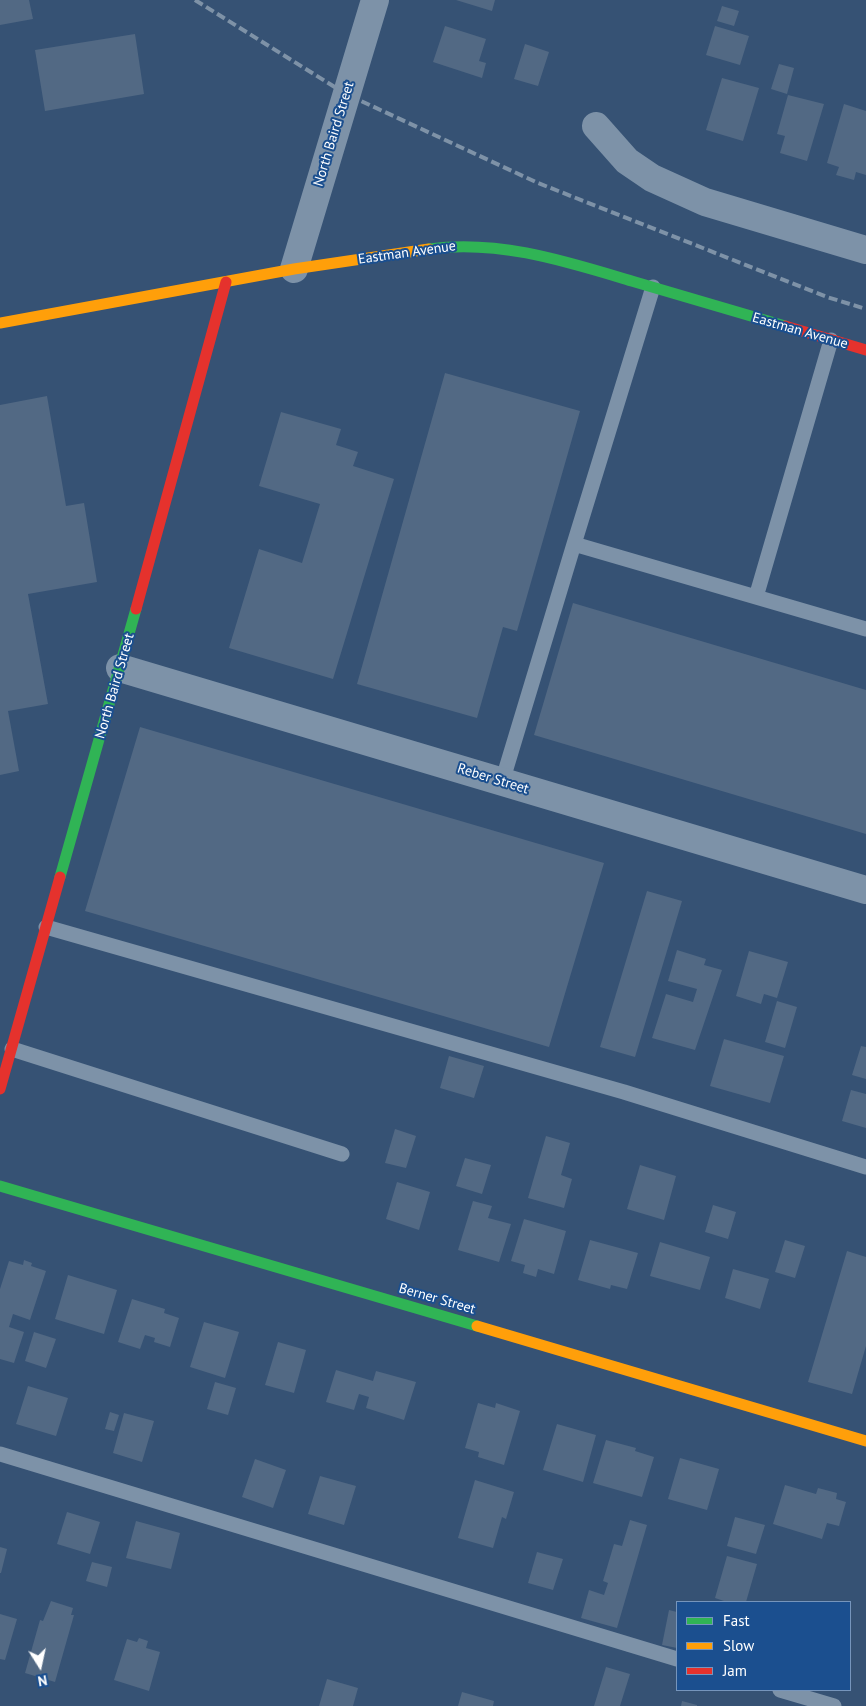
<!DOCTYPE html>
<style>
body{margin:0}
#map{position:relative;width:866px;height:1706px;overflow:hidden;background:#365274;font-family:"PT Sans",sans-serif}
canvas{display:block}
.legend{position:absolute;left:676px;top:1601px;width:175px;height:90px;box-sizing:border-box;background:#1b4f8f;border:1px solid #7695bc;margin:0;padding:6px 9px;list-style:none;font-size:15px;color:#fff}
.legend li{display:flex;align-items:center;gap:10px;height:25px}
.legend b{width:25px;border:1px solid #7695bc}
.north{position:absolute;left:15px;top:1641px;width:50px;height:50px;-webkit-text-stroke:4px #1b4f8f;paint-order:stroke;rotate:170deg;font-size:14px;font-weight:700;line-height:20px;text-align:center;color:#fff}
.north::after{content:'';display:block;margin:auto;width:18px;height:22px;background:#fff;clip-path:polygon(50% 0,100% 100%,50% 72%,0 100%)}
</style>
<div id="map">
<canvas width="866" height="1706"></canvas>
<ul class="legend">
<li><b style="height:6px;background:#30b455"></b>Fast</li>
<li><b style="height:6px;background:#ff9f0a"></b>Slow</li>
<li><b style="height:6px;background:#e5322d"></b>Jam</li>
</ul>
<div class="north">N</div>
</div>
<script>
const context = document.querySelector('canvas').getContext('2d');
context.lineJoin = 'round';
function fill(path, color) {
  context.fillStyle = color;
  context.fill(path, 'evenodd');
}
function strokePath(path, color, width, dash) {
  context.strokeStyle = color;
  context.lineWidth = width;
  context.lineCap = dash ? 'butt' : 'round';
  context.setLineDash(dash || []);
  context.stroke(path);
}
function write(font, color, halo, rows, align = 'center') {
  context.font = font + ' "PT Sans",sans-serif';
  context.lineWidth = 4;
  context.setLineDash([]);
  context.textBaseline = 'middle';
  context.strokeStyle = halo;
  context.fillStyle = color;
  for (const [text, x, y, turn = 0] of rows) {
    context.save();
    context.translate(x, y);
    context.rotate((+turn || 0) * Math.PI / 180);
    context.textAlign = isNaN(turn) ? turn : align;
    if (halo) context.strokeText(text, 0, 0);
    context.fillText(text, 0, 0);
    context.restore();
  }
}
fill(new Path2D(`
 M 0,0 L 29,0 L 33,19 L 0,25 Z
 M 456,0 L 495,0 L 492,11 Z
 M 722,6 L 739,11 L 734,26 L 717,21 Z
 M 445,26 L 486,39 L 479,61 L 486,63 L 482,78 L 433,62 Z
 M 715,26 L 749,36 L 740,65 L 706,55 Z
 M 135,34 L 144,94 L 45,111 L 35,50 Z
 M 525,44 L 549,52 L 538,86 L 514,79 Z
 M 779,64 L 794,68 L 787,94 L 771,89 Z
 M 722,78 L 759,88 L 743,141 L 706,130 Z
 M 788,95 L 824,104 L 807,161 L 780,153 L 785,136 L 777,134 Z
 M 844,104 L 866,111 L 866,175 L 856,172 L 854,180 L 836,175 L 839,167 L 827,163 Z
 M 445,373 L 580,411 L 517,631 L 503,627 L 477,718 L 357,684 Z
 M 47,396 L 66,506 L 84,503 L 97,582 L 28,594 L 48,704 L 8,711 L 19,771 L 0,775 L 0,405 Z
 M 281,412 L 341,429 L 336,445 L 358,452 L 353,466 L 394,479 L 333,679 L 229,648 L 259,549 L 302,563 L 320,504 L 259,486 Z
 M 573,603 L 866,690 L 866,834 L 534,735 Z
 M 140,727 L 604,863 L 549,1047 L 85,911 Z
 M 647,891 L 682,901 L 635,1057 L 600,1047 Z
 M 677,950 L 706,959 L 704,965 L 722,970 L 695,1050 L 652,1038 L 666,994 L 693,1002 L 697,989 L 668,981 Z
 M 749,951 L 788,962 L 777,998 L 764,994 L 761,1004 L 736,996 Z
 M 777,1001 L 797,1007 L 785,1048 L 765,1042 Z
 M 724,1039 L 784,1056 L 770,1103 L 710,1086 Z
 M 861,1046 L 866,1047 L 866,1079 L 852,1075 Z
 M 449,1056 L 484,1066 L 474,1098 L 440,1088 Z
 M 851,1090 L 866,1094 L 866,1128 L 842,1121 Z
 M 395,1129 L 416,1136 L 406,1168 L 385,1163 Z
 M 546,1136 L 570,1143 L 561,1175 L 572,1179 L 564,1208 L 528,1198 Z
 M 465,1158 L 491,1165 L 482,1194 L 456,1186 Z
 M 640,1165 L 676,1176 L 664,1220 L 627,1209 Z
 M 397,1182 L 430,1192 L 419,1230 L 386,1219 Z
 M 473,1201 L 492,1206 L 488,1218 L 511,1224 L 499,1262 L 458,1250 Z
 M 713,1205 L 736,1212 L 728,1239 L 705,1232 Z
 M 524,1219 L 566,1231 L 554,1274 L 538,1269 L 536,1277 L 523,1273 L 525,1265 L 511,1261 Z
 M 590,1240 L 638,1253 L 627,1289 L 611,1285 L 610,1289 L 578,1280 Z
 M 785,1240 L 805,1246 L 795,1278 L 775,1272 Z
 M 660,1242 L 710,1257 L 700,1290 L 650,1276 Z
 M 847,1251 L 866,1257 L 866,1346 L 852,1394 L 808,1382 Z
 M 24,1260 L 32,1263 L 31,1266 L 46,1271 L 30,1320 L 13,1314 L 9,1327 L 24,1332 L 14,1363 L 0,1359 L 0,1289 L 9,1261 L 23,1265 Z
 M 733,1269 L 769,1279 L 760,1309 L 725,1298 Z
 M 68,1275 L 117,1290 L 104,1334 L 55,1319 Z
 M 132,1299 L 165,1309 L 164,1313 L 179,1318 L 170,1347 L 154,1342 L 155,1338 L 145,1335 L 140,1349 L 118,1342 Z
 M 204,1322 L 239,1332 L 225,1378 L 190,1367 Z
 M 34,1332 L 56,1339 L 46,1368 L 25,1361 Z
 M 278,1342 L 306,1350 L 294,1393 L 265,1385 Z
 M 336,1370 L 373,1381 L 376,1371 L 416,1382 L 404,1420 L 366,1408 L 369,1397 L 359,1394 L 354,1410 L 326,1402 Z
 M 215,1382 L 236,1388 L 228,1415 L 207,1409 Z
 M 28,1386 L 68,1398 L 56,1436 L 16,1424 Z
 M 478,1403 L 495,1408 L 496,1403 L 520,1411 L 504,1465 L 478,1457 L 479,1452 L 465,1448 Z
 M 110,1412 L 119,1415 L 114,1431 L 105,1429 Z
 M 124,1413 L 154,1421 L 142,1462 L 113,1453 Z
 M 557,1424 L 596,1435 L 583,1482 L 543,1470 Z
 M 606,1440 L 636,1448 L 635,1451 L 654,1457 L 642,1497 L 593,1483 Z
 M 680,1458 L 719,1469 L 707,1510 L 668,1499 Z
 M 255,1459 L 286,1470 L 273,1508 L 242,1497 Z
 M 320,1476 L 356,1486 L 344,1525 L 308,1514 Z
 M 475,1480 L 514,1492 L 506,1519 L 502,1517 L 493,1548 L 458,1538 Z
 M 785,1485 L 816,1494 L 818,1488 L 837,1493 L 836,1499 L 846,1502 L 839,1526 L 827,1523 L 822,1539 L 773,1524 Z
 M 67,1512 L 100,1522 L 90,1554 L 57,1544 Z
 M 735,1517 L 765,1525 L 756,1554 L 727,1546 Z
 M 630,1520 L 647,1525 L 617,1628 L 581,1618 L 589,1590 L 604,1595 L 608,1583 L 603,1581 L 614,1544 L 622,1546 Z
 M 136,1521 L 180,1533 L 171,1569 L 126,1558 Z
 M 0,1547 L 7,1549 L 1,1573 L 0,1573 Z
 M 537,1552 L 563,1559 L 553,1590 L 528,1583 Z
 M 727,1556 L 757,1564 L 746,1602 L 727,1602 L 715,1598 Z
 M 92,1562 L 112,1567 L 107,1587 L 86,1581 Z
 M 51,1601 L 73,1608 L 71,1615 L 74,1615 L 55,1682 L 25,1673 L 40,1620 L 43,1621 Z
 M 669,1610 L 677,1612 L 677,1648 L 662,1645 Z
 M 0,1614 L 17,1619 L 5,1660 L 0,1659 Z
 M 139,1638 L 148,1641 L 146,1648 L 160,1652 L 149,1691 L 114,1680 L 127,1639 L 137,1642 Z
 M 606,1667 L 630,1674 L 620,1706 L 594,1706 Z
 M 327,1679 L 358,1688 L 353,1706 L 319,1706 Z
 M 462,1692 L 494,1701 L 493,1706 L 458,1706 Z
 M 682,1701 L 697,1705 L 697,1706 L 681,1706 Z`), '#526984');
strokePath(new Path2D(`
 M 574,544 L 653,287
 M 756,597 L 831,340
 M 502,782 L 574,544 L 866,629
 M 46,927 L 624,1092 L 866,1167
 M 12,1049 L 342,1154
 M 0,1454 L 677,1659
 M 780,1690 L 834,1706`), '#7d92a8', 15);
strokePath(new Path2D(`
 M 596,126 L 627,161 L 652,178 L 705,202 L 866,250
 M 294,269 L 375,0
 M 120,668 L 866,890`), '#7d92a8', 28);
strokePath(new Path2D(`
 M 429,249 C 499,239 568,262 635,282 C 685,297 735,311 785,326
 M 60,877 L 136,609
 M 0,1186 L 477,1326`), '#30b455', 11);
strokePath(new Path2D(`
 M 0,323 L 294,269 L 429,249
 M 477,1326 L 866,1441`), '#ff9f0a', 11);
strokePath(new Path2D(`
 M 785,326 L 866,350
 M 136,609 L 226,282
 M 0,1089 L 60,877`), '#e5322d', 11);
strokePath(new Path2D(`
 M 195,0 L 346,94 L 538,183 L 827,297 L 866,309`), '#7e92a7', 4, [9, 4]);
write('14px', '#fff', '#1b4f8f', [
 ["North Baird Street",334,134,-73],
 ["Eastman Avenue",407,253,-8],
 ["Eastman Avenue",800,331,16],
 ["North Baird Street",115,686,-74],
 ["Reber Street",493,779,17],
 ["Berner Street",437,1299,16]
]);
</script>
